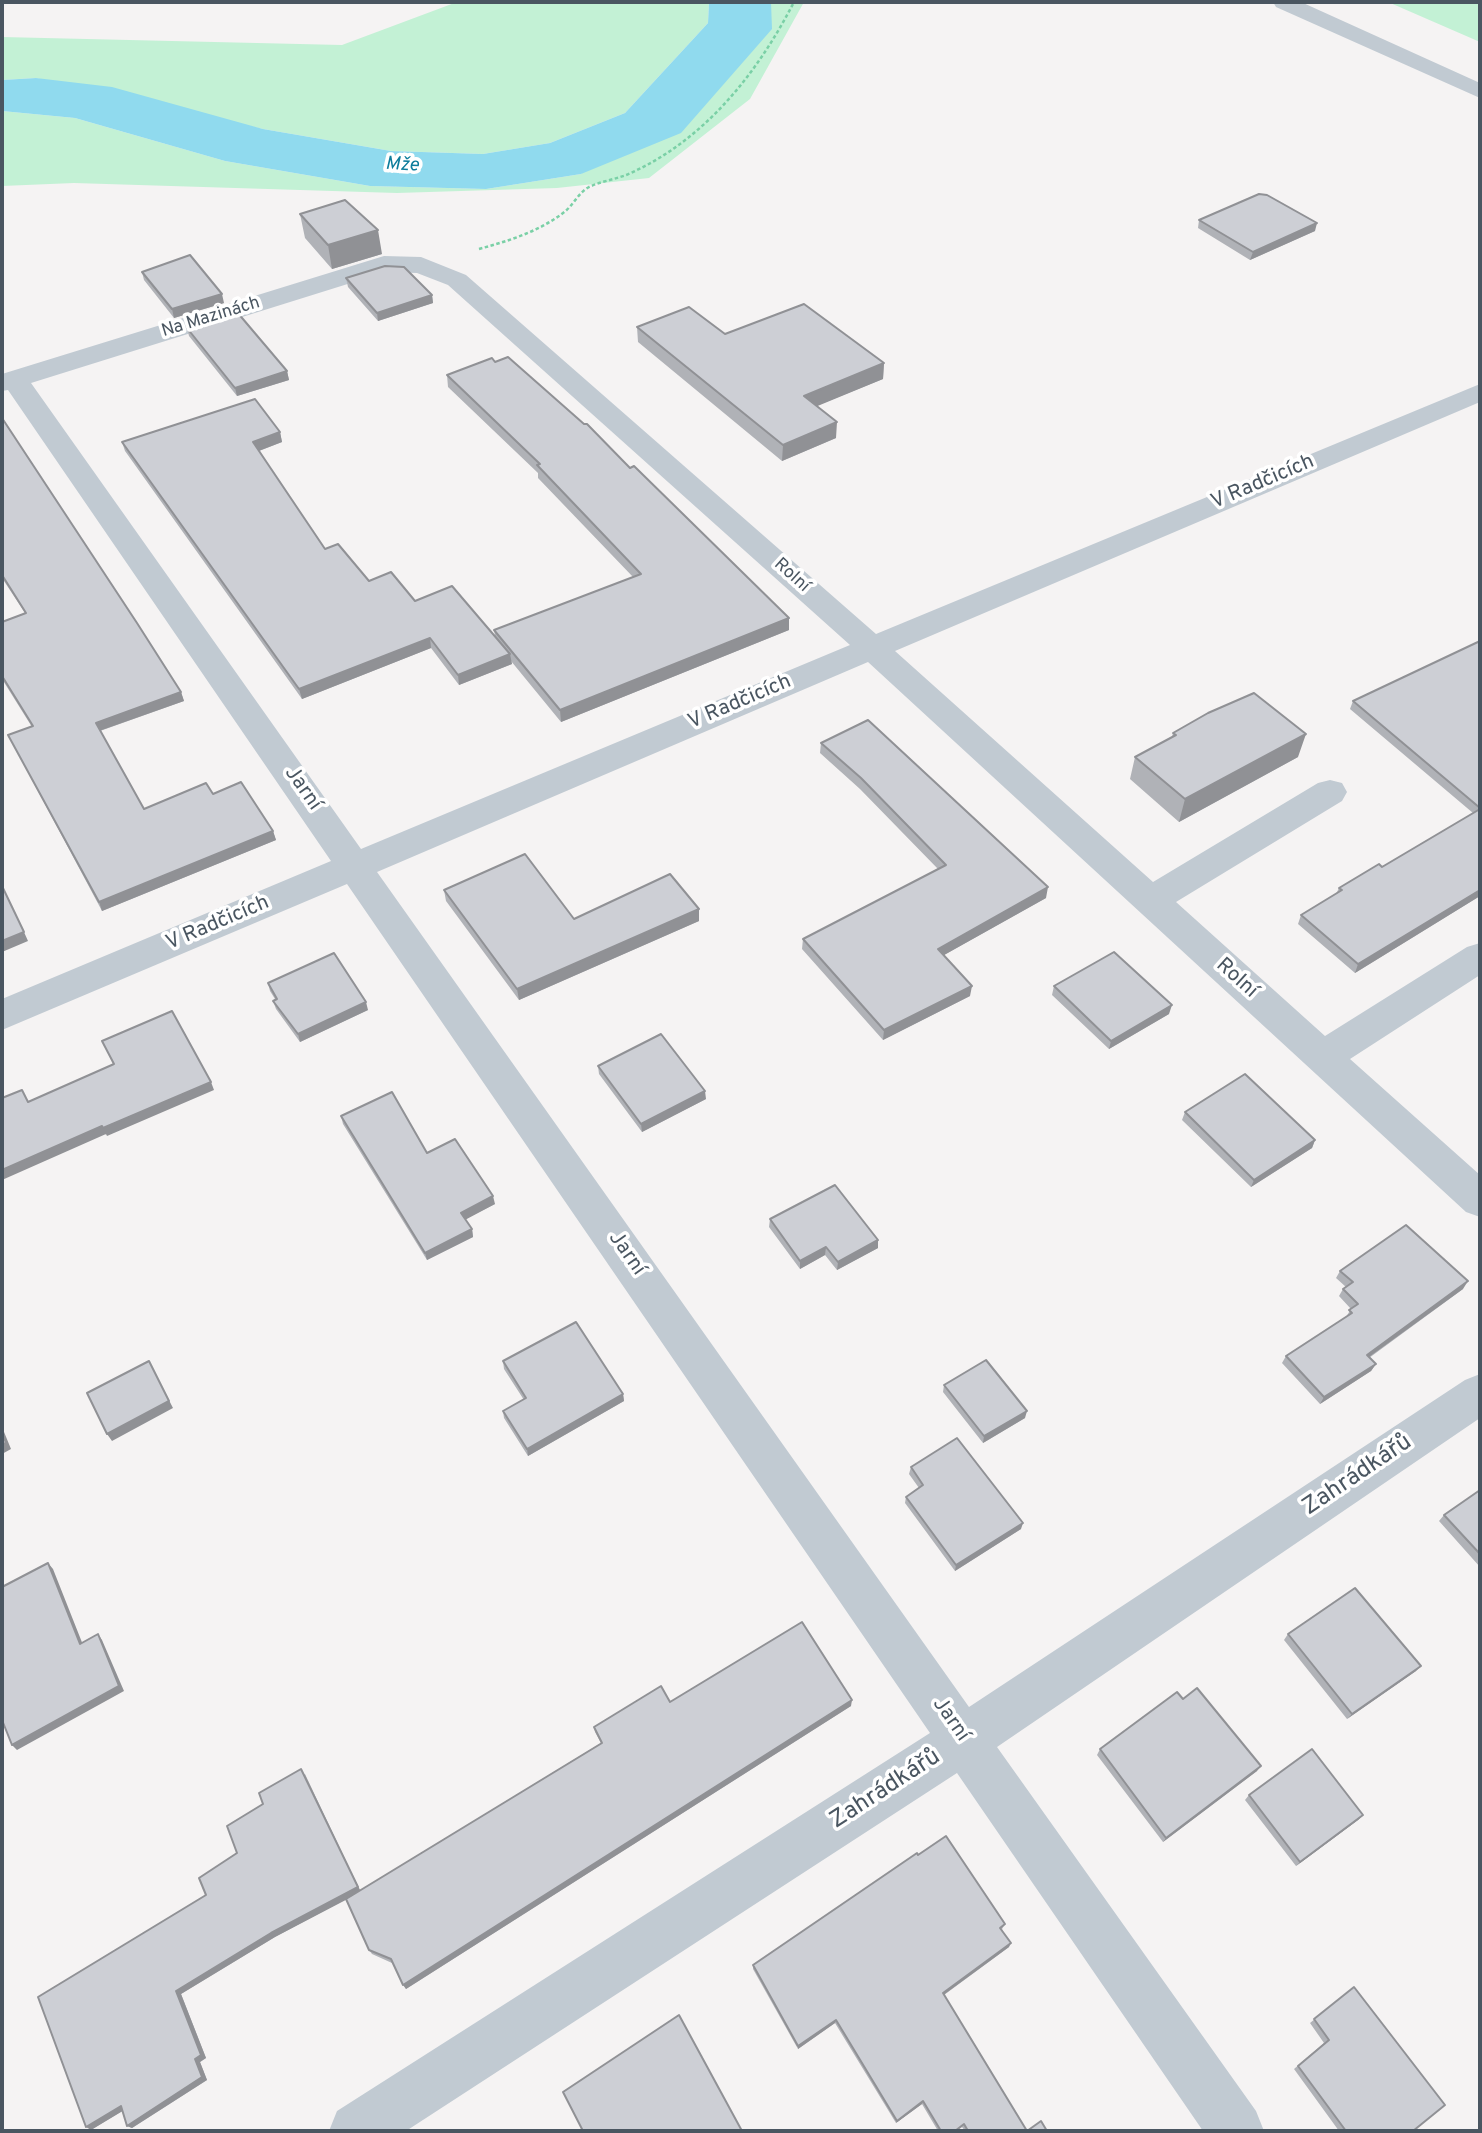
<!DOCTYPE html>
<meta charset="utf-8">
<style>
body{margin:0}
#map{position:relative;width:1482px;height:2133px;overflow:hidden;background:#f5f3f3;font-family:Overpass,sans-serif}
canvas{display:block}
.frame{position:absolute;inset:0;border:4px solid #4a5661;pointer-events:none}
</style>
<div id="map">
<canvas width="1482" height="2133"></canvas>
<div class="frame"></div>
</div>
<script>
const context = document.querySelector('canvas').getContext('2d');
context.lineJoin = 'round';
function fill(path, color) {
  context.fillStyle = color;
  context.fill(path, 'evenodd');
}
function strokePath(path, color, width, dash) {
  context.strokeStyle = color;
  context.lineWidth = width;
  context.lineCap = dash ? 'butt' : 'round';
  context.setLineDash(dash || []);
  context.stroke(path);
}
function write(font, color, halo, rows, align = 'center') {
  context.font = font + ' Overpass,sans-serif';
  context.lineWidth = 7;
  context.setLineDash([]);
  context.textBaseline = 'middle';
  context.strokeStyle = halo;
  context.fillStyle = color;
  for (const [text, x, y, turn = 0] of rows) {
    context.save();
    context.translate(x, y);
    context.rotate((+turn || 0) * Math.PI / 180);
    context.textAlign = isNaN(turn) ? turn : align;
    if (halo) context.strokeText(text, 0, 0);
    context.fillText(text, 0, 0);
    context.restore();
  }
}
fill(new Path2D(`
 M 457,2 L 709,2 L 708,23 L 625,113 L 550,143 L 483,154 L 391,151 L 263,129 L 36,78 L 2,80 L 2,37 L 342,45 Z
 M 771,2 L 804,2 L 750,99 L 649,178 L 557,188 L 397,193 L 74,183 L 2,186 L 2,111 L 75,118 L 225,161 L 370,186 L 486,189 L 581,174 L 771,29 Z
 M 1388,2 L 1480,2 L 1480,42 Z`), '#c3f1d5');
fill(new Path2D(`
 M 709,2 L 771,2 L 772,29 L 681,133 L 581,174 L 486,189 L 370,186 L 225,161 L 75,118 L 2,111 L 2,80 L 36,78 L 112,87 L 263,129 L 391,151 L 483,154 L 550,143 L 625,113 L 708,23 Z`), '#90daee');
strokePath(new Path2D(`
 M 479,249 C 508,241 538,232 563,213 C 573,206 578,193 589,187 C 604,180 620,179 635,171 C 707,137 758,72 794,2`), '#7ad0a6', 2.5, [3.5, 2.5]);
fill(new Path2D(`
 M 1273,2 L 1301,2 L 1480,83 L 1480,98 L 1276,7 Z
 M 384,256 L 421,257 L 466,275 L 876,634 L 1480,384 L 1480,402 L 895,651 L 1153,882 L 1318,783 L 1330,780 L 1342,783 L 1347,792 L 1342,801 L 1176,902 L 1325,1036 L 1467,947 L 1480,943 L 1480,975 L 1350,1059 L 1480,1175 L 1480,1217 L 1466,1212 L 868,662 L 377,872 L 969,1707 L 1465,1380 L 1480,1374 L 1480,1418 L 997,1747 L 1256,2111 L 1264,2131 L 1203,2131 L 957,1773 L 406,2131 L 329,2131 L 337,2111 L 930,1733 L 347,884 L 2,1030 L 2,999 L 331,861 L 8,390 L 2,391 L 2,374 ZM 386,272 L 417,273 L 448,285 L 850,645 L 361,849 L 31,383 Z`), '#c1cad2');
fill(new Path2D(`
 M 300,214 L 382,254 L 332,269 L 305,238 Z
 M 1199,220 L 1315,231 L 1250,260 L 1198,228 Z
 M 142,272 L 224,303 L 174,318 L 144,280 Z
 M 346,278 L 432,295 L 433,303 L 378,321 L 348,287 Z
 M 637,327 L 725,334 L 884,363 L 883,379 L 816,406 L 836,438 L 782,461 L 638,342 Z
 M 187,328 L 287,371 L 289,380 L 237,396 L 189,336 Z
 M 447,375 L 789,630 L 561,722 L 511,661 L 512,664 L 459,685 L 431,648 L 302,699 L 125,451 L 122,442 L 280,432 L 282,442 L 259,451 L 325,549 L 369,581 L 495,636 L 494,630 L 633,577 L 538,478 L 538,473 L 448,387 Z
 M 2,418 L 181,692 L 184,701 L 100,731 L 144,809 L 213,794 L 273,831 L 276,840 L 102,911 L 8,735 L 32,727 L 2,679 L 2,622 L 25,613 L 2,578 Z
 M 1480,641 L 1480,896 L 1355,973 L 1298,924 L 1301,915 L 1336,894 L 1339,888 L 1382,867 L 1473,813 L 1350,709 L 1353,701 Z
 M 1173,733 L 1298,757 L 1179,822 L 1130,779 L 1135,757 L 1172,737 Z
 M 821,743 L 1046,898 L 944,955 L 970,996 L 883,1040 L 802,949 L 803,939 L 938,869 L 860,789 L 820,753 Z
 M 444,890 L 574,919 L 699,909 L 699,921 L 519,1000 L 446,901 Z
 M 268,983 L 368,1010 L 300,1042 L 276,1009 L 273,1001 L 275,999 L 270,991 Z
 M 1054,986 L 1169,1014 L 1109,1049 L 1052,995 Z
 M 598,1066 L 706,1099 L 642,1132 L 599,1074 Z
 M 1185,1112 L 1315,1140 L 1312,1148 L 1251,1187 L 1182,1120 Z
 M 341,1116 L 495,1204 L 465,1219 L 472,1229 L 473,1237 L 427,1260 L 343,1124 Z
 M 770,1219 L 878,1240 L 878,1248 L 837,1270 L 825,1255 L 800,1269 L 769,1227 Z
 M 1340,1271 L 1463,1289 L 1369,1358 L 1376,1364 L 1371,1371 L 1320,1404 L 1282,1363 L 1286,1356 L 1346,1317 L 1351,1309 L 1339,1296 L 1343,1289 L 1346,1287 L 1336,1278 Z
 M 503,1361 L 623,1394 L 624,1401 L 528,1456 L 504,1418 L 503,1411 L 524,1400 L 504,1369 Z
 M 944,1385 L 1025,1418 L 983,1443 L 943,1392 Z
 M 911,1467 L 1021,1529 L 955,1571 L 905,1503 L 906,1497 L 919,1488 L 909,1474 Z
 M 1480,1490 L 1480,1567 L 1439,1521 L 1444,1515 Z
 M 1288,1634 L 1416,1671 L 1347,1719 L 1284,1640 Z
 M 1183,1699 L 1257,1771 L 1163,1842 L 1097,1755 L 1100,1749 Z
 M 670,1702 L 851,1706 L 406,1989 L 392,1963 L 372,1954 L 369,1950 L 346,1899 L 275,1937 L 181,1994 L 206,2058 L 200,2062 L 207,2080 L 132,2128 L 127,2126 L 122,2111 L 91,2130 L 206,1895 L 237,1853 L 263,1804 L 305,1774 L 360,1891 L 601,1743 L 595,1732 L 594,1727 Z
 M 1249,1795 L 1363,1815 L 1358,1820 L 1296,1866 L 1245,1800 Z
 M 918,1855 L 1005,1924 L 1002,1929 L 1009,1947 L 944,1995 L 1027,2131 L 1047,2131 L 965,2131 L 962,2127 L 957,2131 L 938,2131 L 922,2104 L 896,2123 L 835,2023 L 798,2049 L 753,1969 L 753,1965 Z
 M 1354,1987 L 1413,2131 L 1339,2131 L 1294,2069 L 1324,2043 L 1310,2023 Z`), '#b0b2b7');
fill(new Path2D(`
 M 1317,223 L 1315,231 L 1250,260 L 1253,252 Z
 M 378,230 L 382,254 L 332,269 L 328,245 Z
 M 222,294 L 224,303 L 174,318 L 172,309 Z
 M 432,295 L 433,303 L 378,321 L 377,313 Z
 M 884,363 L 883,379 L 803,412 L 804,396 Z
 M 287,371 L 289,380 L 237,396 L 235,388 Z
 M 837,422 L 836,438 L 782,461 L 783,445 Z
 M 280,432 L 282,442 L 256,452 L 253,442 Z
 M 789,618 L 789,630 L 561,722 L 560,710 Z
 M 430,638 L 431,648 L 302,699 L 299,689 Z
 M 510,654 L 512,664 L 459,685 L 458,675 Z
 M 181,692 L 184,701 L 99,731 L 96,723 Z
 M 1306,734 L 1298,757 L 1179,822 L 1185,799 Z
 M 273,831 L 276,840 L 102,911 L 99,902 Z
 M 1048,887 L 1046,898 L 937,959 L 938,949 Z
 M 1480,890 L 1480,896 L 1355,973 L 1358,964 Z
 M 699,909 L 699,921 L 519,1000 L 517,989 Z
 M 24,932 L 28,941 L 2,952 L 2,941 Z
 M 972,986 L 970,996 L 883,1040 L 884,1030 Z
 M 366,1002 L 368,1010 L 300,1042 L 298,1034 Z
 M 1172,1005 L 1169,1014 L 1109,1049 L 1111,1041 Z
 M 211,1082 L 214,1090 L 107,1136 L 103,1128 Z
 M 705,1091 L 706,1099 L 642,1132 L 641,1124 Z
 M 102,1126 L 106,1134 L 2,1180 L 2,1170 Z
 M 1315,1140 L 1312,1148 L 1251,1187 L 1254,1180 Z
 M 493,1196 L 495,1204 L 463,1221 L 461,1213 Z
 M 472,1229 L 473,1237 L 427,1260 L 425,1253 Z
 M 878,1240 L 878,1248 L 837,1270 L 838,1262 Z
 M 826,1247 L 825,1255 L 800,1269 L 800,1261 Z
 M 1468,1281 L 1463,1289 L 1362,1362 L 1367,1355 Z
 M 149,1361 L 173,1408 L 112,1441 L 107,1434 Z
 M 1376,1364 L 1371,1371 L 1320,1404 L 1324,1397 Z
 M 623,1394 L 624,1401 L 528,1456 L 527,1449 Z
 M 1027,1411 L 1025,1418 L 983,1443 L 984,1436 Z
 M 2,1427 L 11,1449 L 2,1454 Z
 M 1023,1523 L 1021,1529 L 955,1571 L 956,1565 Z
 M 48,1563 L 53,1569 L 85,1650 L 80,1644 Z
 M 98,1634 L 102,1640 L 124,1691 L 17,1750 L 12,1745 Z
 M 1421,1666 L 1416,1671 L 1347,1719 L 1352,1714 Z
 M 852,1700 L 851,1706 L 406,1989 L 403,1985 Z
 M 1261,1766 L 1257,1771 L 1163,1842 L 1166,1838 Z
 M 301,1769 L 361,1892 L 275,1937 L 181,1994 L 206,2058 L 200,2062 L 207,2080 L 132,2128 L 127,2126 L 195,2059 L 176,1991 Z
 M 1363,1815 L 1358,1820 L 1296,1866 L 1300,1862 Z
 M 1011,1943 L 1009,1947 L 942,1996 L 943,1993 Z
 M 836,2020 L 835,2023 L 798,2049 L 798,2046 Z
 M 923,2101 L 922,2104 L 896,2123 L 897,2121 Z
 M 121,2106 L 126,2109 L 91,2130 L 86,2127 Z`), '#909195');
const building = new Path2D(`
 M 1259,194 L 1267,195 L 1317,223 L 1253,252 L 1199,220 Z
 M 345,200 L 378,230 L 328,245 L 300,214 Z
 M 190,255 L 222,294 L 172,309 L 142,272 Z
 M 385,266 L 404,267 L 432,295 L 377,313 L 346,278 Z
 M 804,304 L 884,363 L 804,396 L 837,422 L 783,445 L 637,327 L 689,307 L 725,334 Z
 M 237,312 L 287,371 L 235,388 L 187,328 Z
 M 508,357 L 584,424 L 587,424 L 630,468 L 634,466 L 789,618 L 560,710 L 494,630 L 641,574 L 537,465 L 540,464 L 447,375 L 492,358 L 495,362 Z
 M 255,399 L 280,432 L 253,442 L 325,549 L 338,544 L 369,581 L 391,572 L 415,601 L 452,586 L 510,654 L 458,675 L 430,638 L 299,689 L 122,442 Z
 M 2,418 L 137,623 L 181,692 L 96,723 L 144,809 L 206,783 L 213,794 L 241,782 L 273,831 L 99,902 L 8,735 L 33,726 L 2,676 L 2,622 L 26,613 L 2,575 Z
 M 1480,641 L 1480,808 L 1353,701 Z
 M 1254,693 L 1306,734 L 1185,799 L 1135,757 L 1176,735 L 1173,733 L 1208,713 Z
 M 868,720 L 1048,887 L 938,949 L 972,986 L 884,1030 L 803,939 L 946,865 L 861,778 L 821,743 Z
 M 1480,809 L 1480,890 L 1358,964 L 1301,915 L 1342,890 L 1339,888 L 1379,864 L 1382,867 Z
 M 525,854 L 574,919 L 670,874 L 699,909 L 517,989 L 444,890 Z
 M 2,886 L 24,932 L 2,941 Z
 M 1114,952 L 1172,1005 L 1111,1041 L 1054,986 Z
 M 334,953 L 366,1002 L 298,1034 L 273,1001 L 277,999 L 268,983 Z
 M 172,1011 L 211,1082 L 103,1128 L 102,1126 L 2,1170 L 2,1098 L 22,1090 L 28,1102 L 114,1064 L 102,1041 Z
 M 661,1034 L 705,1091 L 641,1124 L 598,1066 Z
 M 1245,1074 L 1315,1140 L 1254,1180 L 1185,1112 Z
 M 392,1092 L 427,1153 L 455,1139 L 493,1196 L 461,1213 L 472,1229 L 425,1253 L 341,1116 Z
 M 835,1185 L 878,1240 L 838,1262 L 826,1247 L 800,1261 L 770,1219 Z
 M 1406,1225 L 1468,1281 L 1367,1355 L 1376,1364 L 1324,1397 L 1286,1356 L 1352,1313 L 1349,1310 L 1358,1304 L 1343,1289 L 1353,1282 L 1340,1271 Z
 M 576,1322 L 623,1394 L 527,1449 L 503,1411 L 526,1398 L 503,1361 Z
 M 986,1360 L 1027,1411 L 984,1436 L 944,1385 Z
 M 149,1361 L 169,1401 L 107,1434 L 87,1393 Z
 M 2,1433 L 6,1443 L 2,1444 Z
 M 957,1438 L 1023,1523 L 956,1565 L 906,1497 L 923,1485 L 911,1467 Z
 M 1480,1490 L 1480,1554 L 1444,1515 Z
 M 48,1563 L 80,1644 L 98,1634 L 119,1686 L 12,1745 L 2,1720 L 2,1587 Z
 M 1355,1588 L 1421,1666 L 1352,1714 L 1288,1634 Z
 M 802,1622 L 852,1700 L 403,1985 L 391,1959 L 369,1950 L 346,1899 L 602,1743 L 594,1727 L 661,1686 L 670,1702 Z
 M 1197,1688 L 1261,1766 L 1166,1838 L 1100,1749 L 1177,1692 L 1183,1699 Z
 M 1312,1749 L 1363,1815 L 1300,1862 L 1249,1795 Z
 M 301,1769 L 358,1887 L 271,1933 L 176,1991 L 201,2055 L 195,2059 L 202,2077 L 127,2126 L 121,2106 L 86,2127 L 38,1997 L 206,1895 L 199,1878 L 237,1853 L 227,1826 L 263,1804 L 259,1793 Z
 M 946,1836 L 1005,1924 L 1000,1928 L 1011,1943 L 943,1993 L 1027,2131 L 1041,2121 L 1047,2131 L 968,2131 L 964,2124 L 955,2131 L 941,2131 L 923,2101 L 897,2121 L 836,2020 L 798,2046 L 753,1965 L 917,1853 L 918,1855 Z
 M 1354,1987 L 1445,2105 L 1413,2131 L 1346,2131 L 1298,2066 L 1329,2040 L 1314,2019 Z
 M 679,2015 L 742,2131 L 583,2131 L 563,2092 Z`);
fill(building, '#cdcfd5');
strokePath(building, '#909195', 2);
write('18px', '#4a5661', '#fff', [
 ["Na Mazinách",211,318,-17],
 ["Rolní",791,576,42]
]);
write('italic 19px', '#0c7c9b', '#fff', [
 ["Mže",402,166,3]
]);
write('21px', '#4a5661', '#fff', [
 ["V Radčicích",1263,483,-23],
 ["V Radčicích",740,703,-23],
 ["Jarní",302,789,55],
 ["V Radčicích",218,924,-23],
 ["Rolní",1236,979,42],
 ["Jarní",626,1254,55],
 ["Jarní",950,1720,55]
]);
write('24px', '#4a5661', '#fff', [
 ["Zahrádkářů",1358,1476,-34],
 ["Zahrádkářů",886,1790,-33]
]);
</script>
